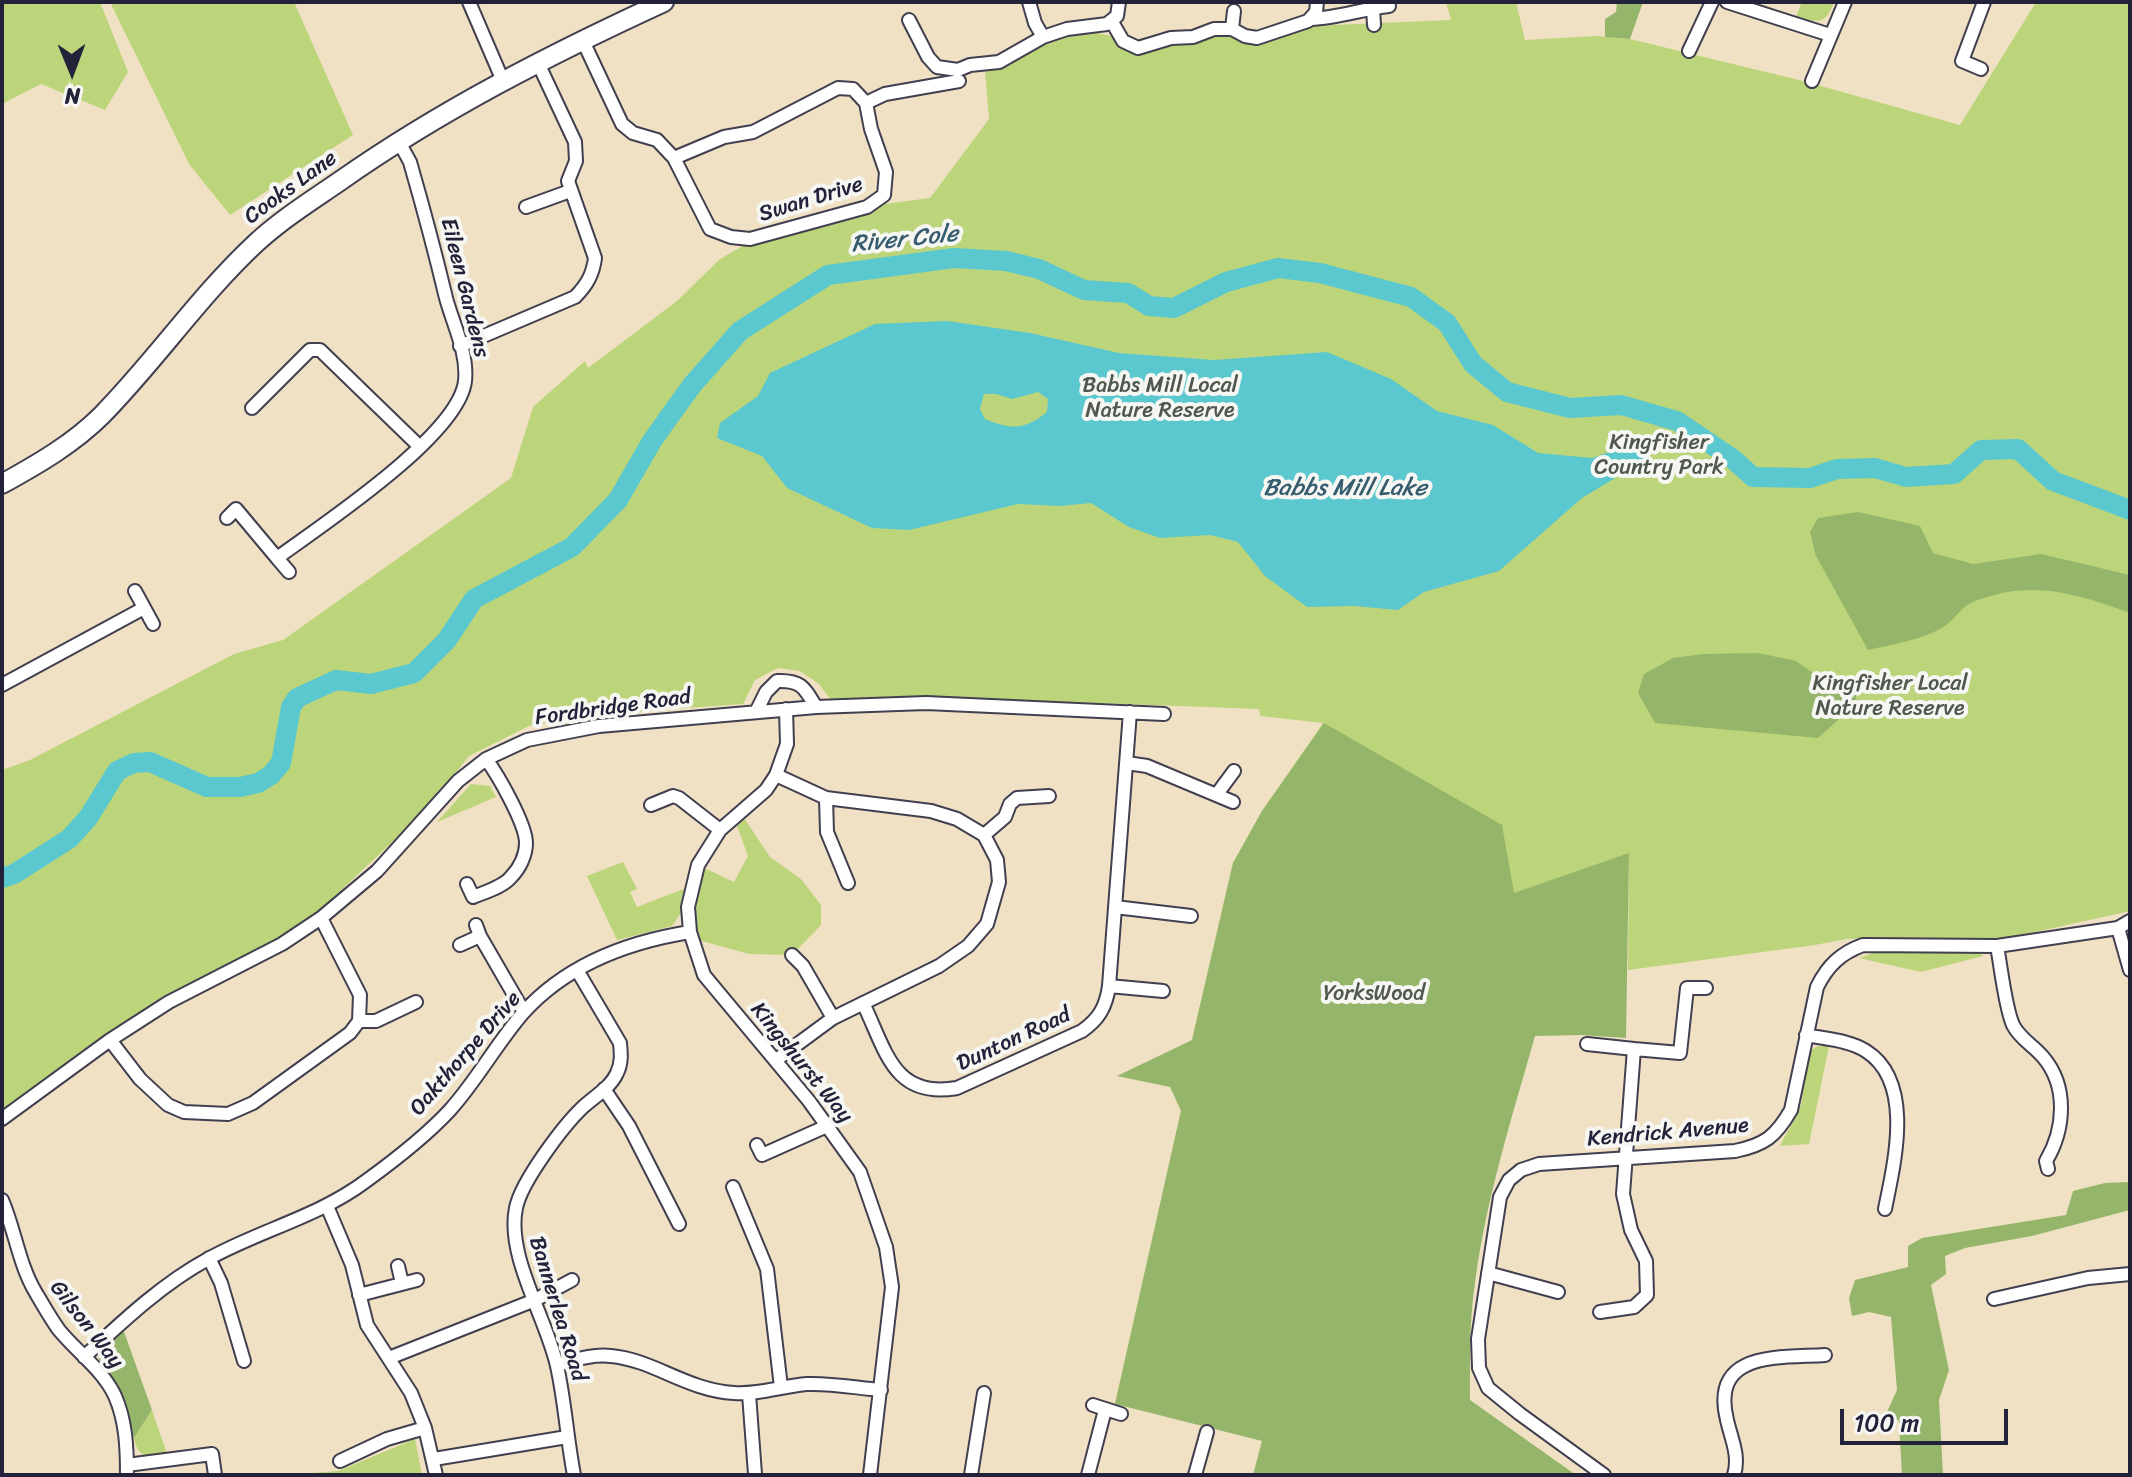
<!DOCTYPE html>
<style>
body{margin:0}
#map{position:relative;width:2132px;height:1477px;overflow:hidden;background:#f0e1c4;font-family:Sriracha,sans-serif}
canvas{display:block}
.frame{position:absolute;inset:0;border:4px solid #22223b;pointer-events:none}
.north{position:absolute;left:32px;top:32px;width:80px;height:80px;-webkit-text-stroke:6px #f6f6f2;paint-order:stroke;rotate:179deg;font-size:22px;font-weight:700;line-height:32px;text-align:center;color:#22223b}
.north::after{content:'';display:block;margin:auto;width:28px;height:36px;background:#22223b;clip-path:polygon(50% 0,100% 100%,50% 72%,0 100%)}
.scale{position:absolute;left:1840px;top:1409px;width:168px;height:36px;box-sizing:border-box;border:4px solid #22223b;border-top:0;padding-left:10px;font-size:24px;line-height:28px;white-space:nowrap;color:#22223b;-webkit-text-stroke:6px #f6f6f2;paint-order:stroke}
</style>
<div id="map">
<canvas width="2132" height="1477"></canvas>
<div class="frame"></div>
<div class="north">N</div>
<div class="scale">100 m</div>
</div>
<script>
const context = document.querySelector('canvas').getContext('2d');
context.lineJoin = 'round';
function fill(path, color) {
  context.fillStyle = color;
  context.fill(path, 'evenodd');
}
function strokePath(path, color, width, dash) {
  context.strokeStyle = color;
  context.lineWidth = width;
  context.lineCap = dash ? 'butt' : 'round';
  context.setLineDash(dash || []);
  context.stroke(path);
}
function write(font, color, halo, rows, align = 'center') {
  context.font = font + ' Sriracha,sans-serif';
  context.lineWidth = 8;
  context.setLineDash([]);
  context.textBaseline = 'middle';
  context.strokeStyle = halo;
  context.fillStyle = color;
  for (const [text, x, y, turn = 0] of rows) {
    context.save();
    context.translate(x, y);
    context.rotate((+turn || 0) * Math.PI / 180);
    context.textAlign = isNaN(turn) ? turn : align;
    if (halo) context.strokeText(text, 0, 0);
    context.fillText(text, 0, 0);
    context.restore();
  }
}
fill(new Path2D(`
 M 2,2 L 100,2 L 128,72 L 105,110 L 41,84 L 2,104 Z
 M 110,2 L 294,2 L 353,135 L 230,215 L 189,164 Z
 M 1446,2 L 1516,2 L 1525,40 L 1597,36 L 1630,39 L 1803,81 L 1960,125 L 2036,2 L 2130,2 L 2130,911 L 2008,938 L 1846,939 L 1815,945 L 1628,970 L 1629,854 L 1320,1433 L 1215,1421 L 1115,1404 L 1181,1111 L 1192,1040 L 1233,863 L 1262,811 L 1323,723 L 1260,716 L 1259,709 L 908,696 L 830,699 L 819,684 L 800,671 L 778,668 L 755,680 L 743,704 L 657,710 L 531,725 L 469,756 L 423,813 L 318,912 L 280,939 L 162,997 L 2,1111 L 2,770 L 30,760 L 234,654 L 283,640 L 511,478 L 533,407 L 585,361 L 588,368 L 677,301 L 720,259 L 743,246 L 869,211 L 885,204 L 930,198 L 989,119 L 985,70 L 1002,66 L 1052,39 L 1080,30 L 1112,36 L 1125,49 L 1138,52 L 1169,43 L 1184,44 L 1219,33 L 1255,41 L 1310,26 L 1451,20 Z
 M 1802,2 L 1834,2 C 1825,26 1819,21 1795,19 Z
 M 471,784 L 490,786 L 496,797 L 437,822 Z
 M 744,818 L 770,857 L 801,879 L 821,905 L 821,925 L 792,955 L 749,954 L 698,940 L 688,907 L 698,865 L 734,882 L 748,856 L 737,826 Z
 M 623,862 L 637,889 L 630,892 L 637,907 L 686,888 L 684,908 L 672,926 L 617,940 L 587,876 Z
 M 1873,953 L 1979,953 L 1983,956 L 1921,972 L 1859,958 Z
 M 1818,1046 L 1829,1046 L 1809,1144 L 1780,1146 C 1786,1133 1796,1119 1801,1105 C 1806,1089 1799,1053 1818,1046 Z
 M 152,1410 L 167,1454 C 149,1458 138,1459 134,1438 Z
 M 415,1439 L 422,1475 L 287,1475 L 338,1471 Z`), '#bcd57a');
fill(new Path2D(`
 M 1617,2 L 1643,2 L 1630,39 L 1605,37 L 1605,19 L 1616,12 Z
 M 1858,512 L 1920,526 L 1933,553 L 1973,564 L 2041,554 L 2130,575 L 2130,613 C 2074,593 2031,579 1973,602 C 1962,606 1955,619 1945,626 C 1926,639 1890,645 1868,650 L 1816,556 L 1810,532 L 1818,518 Z
 M 1758,653 L 1796,661 L 1816,675 L 1854,679 L 1857,703 L 1818,738 L 1655,723 L 1638,693 L 1644,674 L 1673,658 L 1703,654 Z
 M 1324,723 L 1502,825 L 1514,893 L 1629,853 L 1626,1038 L 1581,1035 L 1535,1036 C 1512,1117 1486,1199 1475,1283 C 1469,1322 1470,1361 1470,1400 L 1576,1475 L 1253,1475 L 1262,1441 L 1115,1404 L 1181,1111 L 1170,1087 L 1117,1076 L 1192,1040 L 1233,863 L 1262,811 Z
 M 2130,1182 L 2130,1210 L 2032,1236 L 1965,1248 L 1945,1256 L 1946,1274 L 1931,1285 L 1949,1370 L 1939,1400 L 1943,1475 L 1902,1475 L 1899,1421 L 1887,1412 L 1897,1390 L 1891,1317 L 1869,1312 L 1852,1316 L 1849,1298 L 1855,1280 L 1908,1267 L 1908,1246 L 1922,1238 L 2066,1215 L 2073,1191 L 2105,1183 Z
 M 123,1329 L 152,1410 L 134,1438 L 126,1403 L 99,1359 L 101,1349 Z`), '#95b66a');
fill(new Path2D(`
 M 947,321 L 1030,333 L 1119,353 L 1214,360 L 1327,352 L 1391,379 L 1437,411 L 1493,425 L 1538,453 L 1592,458 L 1639,442 L 1654,446 L 1644,464 L 1630,469 L 1582,498 L 1499,571 L 1424,592 L 1398,610 L 1354,606 L 1307,607 L 1265,576 L 1238,542 L 1210,535 L 1160,538 L 1129,527 L 1091,503 L 1059,506 L 1018,504 L 909,530 L 872,528 L 787,488 L 762,456 L 717,438 L 720,423 L 758,396 L 770,373 L 875,324 ZM 1038,392 L 1048,399 L 1047,412 C 1025,430 1011,430 985,419 L 980,409 L 984,394 L 996,394 L 1012,399 Z`), '#5bc8cf');
strokePath(new Path2D(`
 M 2,878 L 14,874 L 69,839 L 88,818 L 117,771 L 134,763 L 150,762 L 207,787 L 240,787 L 258,783 L 271,775 L 281,763 L 291,707 L 297,698 L 336,680 L 371,684 L 414,673 L 447,640 L 474,599 L 572,547 L 618,500 L 652,441 L 669,417 L 693,384 L 740,331 L 828,275 L 954,258 L 1006,261 L 1039,269 L 1084,290 L 1128,293 L 1149,306 L 1174,308 L 1226,282 L 1278,268 L 1320,273 L 1411,297 L 1447,323 L 1473,364 L 1507,392 L 1570,408 L 1621,405 L 1677,421 L 1733,459 L 1753,477 L 1810,478 L 1837,469 L 1875,468 L 1906,477 L 1954,474 L 1981,450 L 2018,449 L 2053,481 L 2130,510`), '#5bc8cf', 20);
const street = new Path2D(`
 M 469,2 L 503,81
 M 1029,2 L 1035,23 L 1043,37
 M 1727,2 L 1830,35
 M 1373,7 L 1374,25
 M 1311,19 C 1338,18 1362,9 1389,6
 M 909,20 L 928,57 L 937,67 L 958,70 L 970,65 L 999,62 L 1043,37 L 1067,29 L 1107,24 L 1117,16 L 1119,2
 M 1112,22 L 1123,41 L 1138,48 L 1171,38 L 1193,37 L 1214,29 L 1232,29 L 1245,36 L 1257,38 L 1308,21 L 1316,12 L 1317,2
 M 1232,29 L 1234,11
 M 583,41 L 622,124 L 633,133 L 657,140 L 674,158 L 724,137 L 753,132 L 838,88 L 853,89 L 866,103 L 871,129 L 886,172 L 884,195 L 867,207 L 750,239 L 731,237 L 710,229 L 674,158
 M 1689,51 L 1712,2
 M 1981,69 L 1962,61 L 1984,2
 M 1812,81 L 1845,2
 M 866,103 L 885,94 L 959,81
 M 526,207 L 570,191
 M 460,346 L 575,297 C 587,285 593,274 595,258 L 568,181 L 576,161 L 575,142 L 538,63
 M 252,408 L 310,350 L 320,350 L 419,446
 M 227,518 L 236,509 L 277,558 C 322,525 459,435 465,381 C 468,353 453,324 446,298 C 435,252 423,207 410,162 L 398,140
 M 277,558 L 289,572
 M 135,591 L 153,624
 M 2,685 L 144,608
 M 786,709 L 787,744 L 776,775 L 766,790 L 720,830 L 698,865 L 688,907 L 690,932 L 704,975 L 809,1101 L 860,1172 L 886,1247 L 892,1287 L 870,1475
 M 757,710 L 766,692 L 777,681 C 801,680 804,687 816,707
 M 1127,763 L 1147,766 L 1233,802
 M 1217,794 L 1234,771
 M 826,798 L 827,832 L 848,883
 M 651,805 L 673,796 L 679,798 L 720,830
 M 984,835 L 1005,817 L 1010,804 L 1017,798 L 1049,796
 M 467,884 L 473,897 C 485,892 503,887 511,877 C 520,868 526,855 526,843 C 526,824 498,775 486,759
 M 1115,907 L 1191,916
 M 476,925 L 480,936 L 524,1012
 M 2118,928 L 2130,970
 M 460,945 L 480,936
 M 1997,946 C 2001,967 2005,1007 2013,1025 C 2020,1039 2033,1045 2043,1057 C 2068,1086 2065,1129 2046,1161 L 2048,1169
 M 792,955 L 803,966 L 833,1018
 M 1109,986 L 1163,991
 M 863,1003 C 886,1050 893,1099 957,1088 L 1082,1031 C 1099,1019 1106,1007 1109,986 L 1130,712
 M 359,1021 L 376,1021 L 416,1002
 M 1806,1035 C 1825,1039 1849,1040 1866,1051 C 1915,1082 1894,1164 1885,1209
 M 110,1040 L 140,1079 L 168,1105 L 184,1112 L 228,1114 L 253,1103 L 350,1033 L 359,1021 L 360,995 L 321,918
 M 1587,1044 L 1634,1049 L 1623,1194 L 1631,1230 L 1646,1261 L 1647,1295 L 1634,1307 L 1600,1312
 M 1634,1049 L 1680,1053 L 1687,988 L 1706,988
 M 776,1060 L 833,1018 L 939,966 L 968,946 L 987,924 L 999,882 L 997,860 L 984,835 L 957,819 L 931,811 L 826,798 L 776,775
 M 604,1089 L 629,1126 L 679,1224
 M 2,1119 L 110,1040 L 169,1002 L 282,944 L 321,918 L 377,871 L 458,781 L 486,759 L 527,740 L 599,726 L 816,707 L 926,703 L 1164,714
 M 757,1145 L 762,1155 L 827,1126
 M 733,1187 L 767,1269 L 781,1387
 M 2,1200 C 15,1230 19,1265 36,1293 C 43,1305 51,1319 59,1330 C 77,1352 103,1370 115,1396 C 126,1421 127,1448 127,1475
 M 327,1206 L 352,1265 L 367,1325 L 411,1393 L 425,1428 L 436,1475
 M 209,1258 L 221,1283 L 244,1361
 M 398,1266 L 402,1283
 M 1488,1273 L 1558,1292
 M 359,1295 L 417,1280
 M 1994,1299 L 2088,1278 L 2130,1274
 M 84,1357 C 123,1321 162,1284 208,1259 C 260,1230 318,1217 366,1181 C 395,1160 426,1136 450,1110 C 477,1080 497,1043 523,1013 C 567,964 627,942 690,932
 M 389,1358 L 535,1300 L 572,1280
 M 557,1365 C 575,1360 592,1354 611,1356 C 654,1360 686,1390 734,1393 C 758,1395 783,1386 807,1384 C 831,1383 857,1388 881,1390
 M 749,1394 L 755,1474
 M 1093,1405 L 1121,1414
 M 434,1459 L 567,1437
 M 340,1461 L 387,1439 L 425,1428
 M 127,1465 L 212,1454 L 215,1475
 M 574,1475 C 567,1439 565,1402 557,1366 C 546,1317 506,1256 516,1208 C 521,1182 563,1126 583,1107 C 594,1097 611,1087 617,1073 C 622,1063 621,1053 620,1043 L 577,970
 M 971,1475 L 984,1393
 M 1088,1475 L 1105,1410
 M 1195,1475 L 1207,1432
 M 1604,1475 L 1520,1414 L 1488,1388 L 1479,1368 L 1478,1339 L 1500,1197 L 1509,1180 L 1521,1170 L 1539,1164 L 1735,1151 C 1765,1145 1776,1136 1791,1110 L 1817,987 C 1828,965 1841,953 1863,945 L 1997,946 L 2118,928 L 2130,921
 M 1734,1475 C 1740,1456 1731,1438 1727,1420 C 1710,1350 1780,1358 1825,1355`);
const secondary = new Path2D(`
 M 2,484 C 38,464 73,444 102,415 C 156,360 200,295 256,243 C 282,219 311,201 340,181 C 441,110 551,54 664,2`);
strokePath(street, '#413f50', 16);
strokePath(secondary, '#413f50', 22);
strokePath(street, '#fff', 12);
strokePath(secondary, '#fff', 18);
write('22px', '#22223b', '#f6f6f2', [
 ["Cooks Lane",291,188,-36],
 ["Swan Drive",811,200,-17],
 ["Eileen Gardens",464,288,76],
 ["Fordbridge Road",613,708,-8],
 ["Dunton Road",1014,1040,-25],
 ["Oakthorpe Drive",466,1054,-49],
 ["Kingshurst Way",801,1063,51],
 ["Kendrick Avenue",1668,1133,-5],
 ["Bannerlea Road",557,1309,73],
 ["Gilson Way",86,1325,52]
]);
write('22px', '#50584e', '#f6f6f2', [
 ["Babbs Mill Local",1160,386],
 ["Nature Reserve",1160,411],
 ["Kingfisher",1659,443],
 ["Country Park",1659,468],
 ["Kingfisher Local",1890,684],
 ["Nature Reserve",1890,709],
 ["YorksWood",1374,994]
]);
write('italic 24px', '#365c6f', '#f6f6f2', [
 ["River Cole",905,240,-6],
 ["Babbs Mill Lake",1345,489]
]);
</script>
